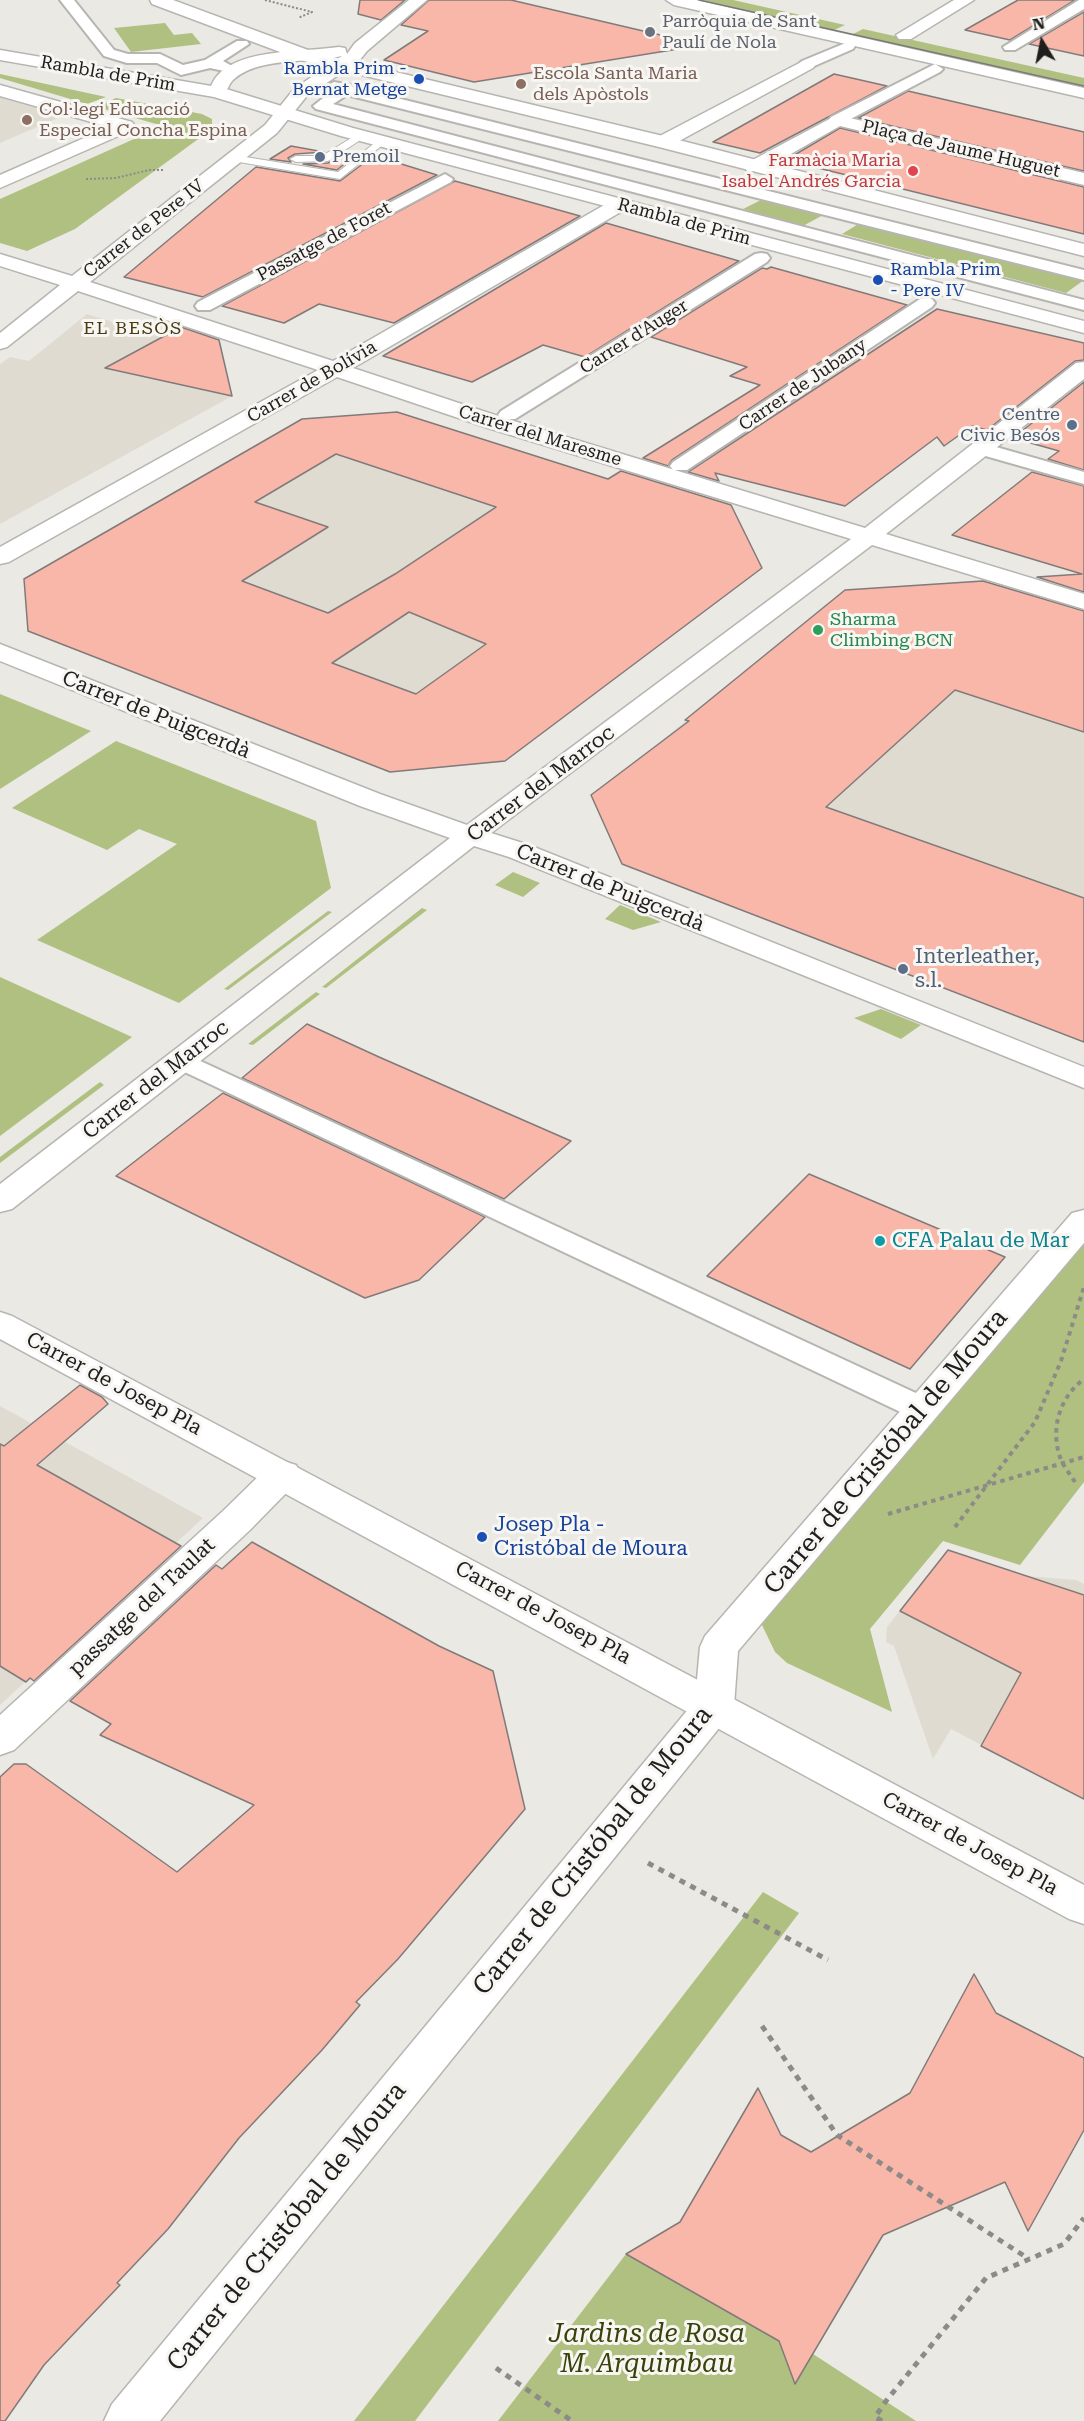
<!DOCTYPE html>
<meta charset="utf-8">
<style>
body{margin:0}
#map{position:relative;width:1084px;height:2421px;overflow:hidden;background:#eae9e4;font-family:"Roboto Serif",serif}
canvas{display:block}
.north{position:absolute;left:1012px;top:12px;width:60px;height:60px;-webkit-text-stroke:4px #f8f6f2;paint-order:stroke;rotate:350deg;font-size:16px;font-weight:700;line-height:24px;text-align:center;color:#1f1e1d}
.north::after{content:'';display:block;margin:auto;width:21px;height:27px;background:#1f1e1d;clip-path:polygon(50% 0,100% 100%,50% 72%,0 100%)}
</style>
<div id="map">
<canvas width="1084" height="2421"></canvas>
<div class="north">N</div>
</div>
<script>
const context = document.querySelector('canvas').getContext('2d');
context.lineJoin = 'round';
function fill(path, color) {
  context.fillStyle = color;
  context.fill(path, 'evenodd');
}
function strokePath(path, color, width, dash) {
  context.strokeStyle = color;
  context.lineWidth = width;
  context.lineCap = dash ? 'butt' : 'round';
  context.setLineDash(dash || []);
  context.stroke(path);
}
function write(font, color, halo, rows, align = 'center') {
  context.font = font + ' "Roboto Serif",serif';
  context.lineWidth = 6;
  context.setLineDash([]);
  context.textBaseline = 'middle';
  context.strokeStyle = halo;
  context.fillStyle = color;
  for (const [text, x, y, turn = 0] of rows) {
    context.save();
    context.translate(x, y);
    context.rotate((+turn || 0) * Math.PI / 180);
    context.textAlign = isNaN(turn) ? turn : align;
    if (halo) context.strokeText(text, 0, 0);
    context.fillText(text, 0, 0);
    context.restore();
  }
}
fill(new Path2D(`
 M 0,97 L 24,104 L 65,115 L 0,143 Z
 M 87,314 L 223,357 L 232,396 L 0,524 L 0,364 L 10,357 L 29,361 Z
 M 303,420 L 738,520 L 762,568 L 505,762 L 391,772 L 29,631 Z
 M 948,583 L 1084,628 L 1084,1033 L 921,980 L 622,864 L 591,795 L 655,746 L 845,590 Z
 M 0,1406 L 203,1518 L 0,1705 Z
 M 948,1550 L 1026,1576 L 1076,1580 L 1084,1584 L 1084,1799 L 951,1729 L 933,1759 L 894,1646 L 886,1642 L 887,1627 Z`), '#dfdbd0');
fill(new Path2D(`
 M 687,0 L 733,0 L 845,25 L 830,32 Z
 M 165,23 L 174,35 L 192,33 L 201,44 L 131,52 L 114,28 Z
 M 863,29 L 1084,78 L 1084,89 L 849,36 Z
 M 0,74 L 106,97 L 87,104 L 0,78 Z
 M 116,98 L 202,114 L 212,119 L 212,124 L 210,127 L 212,129 L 75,229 L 27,251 L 0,243 L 0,199 L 163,126 L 97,107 Z
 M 767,197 L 825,214 L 801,227 L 743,209 Z
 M 860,223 L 1084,280 L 1066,293 L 842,234 Z
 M 0,694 L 91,731 L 0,789 Z
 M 116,741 L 316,821 L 331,888 L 179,1003 L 37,940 L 177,844 L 139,829 L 107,850 L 12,808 Z
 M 513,872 L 540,883 L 523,897 L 495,885 Z
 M 620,905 L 661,922 L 633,930 L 605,919 Z
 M 422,908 L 427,910 L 326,988 L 322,987 Z
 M 328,911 L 332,912 L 228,990 L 224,989 Z
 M 0,977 L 132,1037 L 0,1136 Z
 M 316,992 L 320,994 L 253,1045 L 248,1044 Z
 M 881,1009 L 921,1025 L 901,1039 L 854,1018 Z
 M 100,1082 L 104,1085 L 0,1163 L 0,1157 Z
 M 1084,1238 L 1084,1482 L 1020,1565 L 943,1541 L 870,1629 L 892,1712 L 787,1663 L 775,1652 L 761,1623 Z
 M 763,1892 L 799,1913 L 415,2421 L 354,2421 Z
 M 626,2254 L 779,2341 L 813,2354 L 916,2421 L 498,2421 Z`), '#b0c080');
const building = new Path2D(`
 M 360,0 L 405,0 L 381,20 L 358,14 Z
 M 429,0 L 511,0 L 703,45 L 474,82 L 384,60 L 428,31 L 401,25 Z
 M 1018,0 L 1075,0 L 1010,40 L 965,30 Z
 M 1084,12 L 1084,56 L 1029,44 Z
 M 834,74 L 887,86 L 760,153 L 713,142 Z
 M 908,91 L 1084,132 L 1084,171 L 858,118 Z
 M 840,128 L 1084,187 L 1084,234 L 786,160 Z
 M 291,146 L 324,152 L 295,154 L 288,158 L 291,162 L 270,159 Z
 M 341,155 L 353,157 L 337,170 L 303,164 L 328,163 Z
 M 382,158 L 437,175 L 203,297 L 124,277 L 256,167 L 340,181 L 368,160 L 378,161 Z
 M 455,181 L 580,216 L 394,323 L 319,304 L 284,323 L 222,306 Z
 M 606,223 L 739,261 L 585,357 L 543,345 L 472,382 L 383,356 Z
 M 771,267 L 907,305 L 672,460 L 668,466 L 643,458 L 760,385 L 730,376 L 747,367 L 651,337 L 762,268 L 767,269 Z
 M 937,309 L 1084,343 L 1084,360 L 1075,361 L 987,430 L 972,426 L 944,446 L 937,437 L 845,506 L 715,473 L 719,481 L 688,472 Z
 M 181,327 L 219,340 L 232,396 L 105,368 Z
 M 1084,382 L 1084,470 L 1048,459 L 1059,451 L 1013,438 Z
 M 397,412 L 608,479 L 621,471 L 731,505 L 762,568 L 505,761 L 390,772 L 28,631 L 24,579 L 302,419 ZM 336,454 L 496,507 L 395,574 L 328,613 L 242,581 L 328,527 L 255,502 ZM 409,612 L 486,644 L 416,694 L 332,663 Z
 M 1032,472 L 1084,486 L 1084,592 L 1037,577 L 1082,574 L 952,535 Z
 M 983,581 L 1084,611 L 1084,732 L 955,690 L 826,807 L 1084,898 L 1084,1042 L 622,864 L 591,795 L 689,721 L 685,720 L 845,590 Z
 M 307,1024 L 379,1057 L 571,1141 L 504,1199 L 242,1078 Z
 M 223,1093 L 485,1217 L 419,1280 L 365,1298 L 116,1176 Z
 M 809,1174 L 1005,1257 L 910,1369 L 707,1276 Z
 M 80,1385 L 102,1397 L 108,1404 L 37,1465 L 181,1546 L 34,1681 L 30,1678 L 26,1682 L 0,1666 L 0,1444 L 4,1446 Z
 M 252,1542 L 439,1646 L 493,1671 L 525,1809 L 398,1959 L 356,2002 L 360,2005 L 322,2050 L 239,2138 L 168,2229 L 117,2283 L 120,2285 L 44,2365 L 5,2421 L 0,2421 L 0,1777 L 14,1764 L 26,1764 L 177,1872 L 254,1805 L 100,1735 L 111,1724 L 70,1701 L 216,1565 L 222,1569 Z
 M 948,1550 L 1084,1595 L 1084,1799 L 981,1746 L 1021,1673 L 900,1611 Z
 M 974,1974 L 996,2013 L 1084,2058 L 1084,2130 L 1028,2231 L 1005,2182 L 883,2235 L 795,2384 L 779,2341 L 626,2254 L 680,2222 L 758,2088 L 781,2135 L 811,2152 L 910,2093 Z`);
fill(building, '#f9b7aa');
strokePath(building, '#807b7a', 1.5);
const service = new Path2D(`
 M 361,132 L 366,135 L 365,137 L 328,161 L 296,162 L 290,159 L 296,156 L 322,156 Z
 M 381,138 L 386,141 L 385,143 L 340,179 L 233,161 L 227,158 L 233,155 L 338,172 Z`);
const pedestrian = new Path2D(`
 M 60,0 L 74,0 L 114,50 L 128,54 L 160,54 L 183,65 L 205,60 L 237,41 L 247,41 L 249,44 L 223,61 L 232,66 L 224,71 L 210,68 L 181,75 L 157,63 L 127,63 L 104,56 Z
 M 1079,0 L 1084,0 L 1084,9 L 1015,50 L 1005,50 L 1003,47 Z
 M 848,42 L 853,43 L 855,46 L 853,49 L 812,67 L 807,69 L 799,64 L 802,61 Z
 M 935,64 L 943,69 L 940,72 L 843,123 L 837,125 L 829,120 L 831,117 Z
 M 334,82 L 351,85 L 353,87 L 1084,270 L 1084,280 L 347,95 L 333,104 L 1084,300 L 1084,310 L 316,109 L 313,106 L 332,91 L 326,87 Z
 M 445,174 L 453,179 L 451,182 L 210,310 L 198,310 L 195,306 L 198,302 Z
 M 761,253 L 767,254 L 770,258 L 767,262 L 515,419 L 501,419 L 498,415 L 501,411 L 755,254 Z
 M 926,298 L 932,299 L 935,303 L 932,307 L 687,470 L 673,470 L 670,466 L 673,462 L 920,299 Z
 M 982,443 L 1084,472 L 1084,484 L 975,453 L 972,449 L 975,445 Z
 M 181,1052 L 933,1401 L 937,1409 L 933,1417 L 922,1420 L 911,1417 L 172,1066 L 168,1060 L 172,1054 Z`);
const minor = new Path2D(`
 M 409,0 L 427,0 L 367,51 L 359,61 L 306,97 L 277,133 L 90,282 L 333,361 L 606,204 L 623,200 L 630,202 L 633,206 L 630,210 L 619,213 L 353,368 L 504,418 L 865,528 L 1076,363 L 1084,362 L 1084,379 L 886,534 L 1084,594 L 1084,609 L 872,545 L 491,833 L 529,845 L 1084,1067 L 1084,1088 L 509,857 L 474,846 L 12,1209 L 0,1212 L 0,1184 L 450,838 L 360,806 L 0,661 L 0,644 L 380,794 L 467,825 L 851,539 L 488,428 L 337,377 L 9,562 L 0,564 L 0,547 L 318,370 L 78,291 L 7,347 L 0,349 L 0,333 L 60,285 L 0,266 L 0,254 L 72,276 L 265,125 L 294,89 L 342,56 C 310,64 258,56 233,80 C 229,84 227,91 223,96 L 211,96 L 208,92 C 211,87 213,80 217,76 C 241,48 305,52 339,47 L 345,48 L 347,54 L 355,43 Z
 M 666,0 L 696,0 L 1084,88 L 1084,98 L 674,5 Z
 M 954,0 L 974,0 L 911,39 L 899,39 L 896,35 Z
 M 807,59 L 813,60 L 816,64 L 813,68 L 670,146 L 656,146 L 654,142 L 656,138 Z
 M 0,85 L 132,122 L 135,126 L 132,130 L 0,188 L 0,175 L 109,127 L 0,96 Z
 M 837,115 L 1084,173 L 1084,185 L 840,126 L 761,171 L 747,171 L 745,167 L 747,163 Z
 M 1084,1210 L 1084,1243 L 738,1651 L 734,1706 L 728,1717 L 160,2421 L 104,2421 L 112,2404 L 695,1701 L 700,1647 L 705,1636 L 1072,1213 Z
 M 283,1461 L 296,1465 L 301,1474 L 296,1483 L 250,1530 L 14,1750 L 0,1755 L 0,1715 L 224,1510 L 270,1465 Z`);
const tertiary = new Path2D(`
 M 0,1312 L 12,1316 L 1084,1885 L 1084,1924 L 1069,1919 L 0,1339 Z`);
const secondary = new Path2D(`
 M 150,0 L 173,0 L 316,53 L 663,136 L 1084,244 L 1084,256 L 659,147 L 304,61 L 152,4 Z
 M 0,50 L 223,88 L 353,128 L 1084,321 L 1084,333 L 341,136 L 214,97 L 0,60 Z`);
strokePath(service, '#b7b5b1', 2);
strokePath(pedestrian, '#b7b5b1', 4);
strokePath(minor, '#b7b5b1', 3);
strokePath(tertiary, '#b7b5b1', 3);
strokePath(secondary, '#b7b5b1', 3);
strokePath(new Path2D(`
 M 265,0 L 312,12 L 298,18
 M 86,179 L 116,178 L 149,170 L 165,170`), '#8c8b88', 2, [2, 2]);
strokePath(new Path2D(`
 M 1075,1482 C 1070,1474 1063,1466 1060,1457 C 1050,1428 1060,1397 1084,1379
 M 888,1514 L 1084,1457
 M 955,1527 L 1035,1422 L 1061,1361 L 1084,1287`), '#8c8b88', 4, [4.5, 4.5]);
strokePath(new Path2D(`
 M 648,1863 L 828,1960
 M 762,2026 L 837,2135 L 1029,2259
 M 496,2368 L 572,2421
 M 882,2421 L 875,2417 L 886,2401 L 986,2278 L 1064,2244 L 1084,2218`), '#8c8b88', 5, [6, 6]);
fill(service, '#fff');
fill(pedestrian, '#fff');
fill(minor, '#fff');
fill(tertiary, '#fff');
fill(secondary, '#fff');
strokePath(new Path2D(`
 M 699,0 L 1084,86`), '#7b7a78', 1.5);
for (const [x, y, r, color] of [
 [650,32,6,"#6b7280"],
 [419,79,6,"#1a4fb4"],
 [521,84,6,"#8d6e63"],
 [27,120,6,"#8d6e63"],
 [320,157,6,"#5c6f8a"],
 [913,171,6,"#e0444e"],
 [878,280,6,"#1a4fb4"],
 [1072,425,6,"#5c6f8a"],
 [818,630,6,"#2e9e5b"],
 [903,969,6,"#5c6f8a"],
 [880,1241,6,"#0f9aa8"],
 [482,1537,6,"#1a4fb4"]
]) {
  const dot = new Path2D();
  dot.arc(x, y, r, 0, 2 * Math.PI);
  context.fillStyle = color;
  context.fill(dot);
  strokePath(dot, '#f8f6f2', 2);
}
write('18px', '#5b616d', '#f8f6f2', [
 ["Parròquia de Sant",662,22],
 ["Paulí de Nola",662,43]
], 'left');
write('18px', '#164399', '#f8f6f2', [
 ["Rambla Prim -",407,69],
 ["Bernat Metge",407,90],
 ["Rambla Prim",890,270,"left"],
 ["- Pere IV",890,291,"left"]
], 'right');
write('18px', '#1f1e1d', '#f8f6f2', [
 ["Rambla de Prim",108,74,10],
 ["Plaça de Jaume Huguet",961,149,13],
 ["Rambla de Prim",684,222,15],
 ["Carrer de Pere IV",144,229,-38],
 ["Passatge de Foret",324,242,-28],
 ["Carrer d'Auger",634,337,-32],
 ["Carrer de Bolívia",312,382,-30],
 ["Carrer de Jubany",803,385,-34],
 ["Carrer del Maresme",540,436,17]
]);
write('18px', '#785e54', '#f8f6f2', [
 ["Escola Santa Maria",533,74],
 ["dels Apòstols",533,95],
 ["Col·legi Educació",39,110],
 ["Especial Concha Espina",39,131]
], 'left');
write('18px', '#4e5e75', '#f8f6f2', [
 ["Premoil",332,157],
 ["Centre",1060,415,"right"],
 ["Civic Besós",1060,436,"right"]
], 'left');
write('18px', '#be3a42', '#f8f6f2', [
 ["Farmàcia Maria",901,161],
 ["Isabel Andrés Garcia",901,182]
], 'right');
context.letterSpacing = '1.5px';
write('18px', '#483b12', '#f8f6f2', [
 ["EL BESÒS",133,329]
]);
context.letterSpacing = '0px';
write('18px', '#27864d', '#f8f6f2', [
 ["Sharma",830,620],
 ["Climbing BCN",830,641]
], 'left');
write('21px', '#1f1e1d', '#f8f6f2', [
 ["Carrer de Puigcerdà",156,715,22],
 ["Carrer del Marroc",541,784,-37],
 ["Carrer de Puigcerdà",610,888,22],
 ["Carrer del Marroc",156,1080,-38],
 ["Carrer de Josep Pla",114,1384,28],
 ["passatge del Taulat",142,1607,-43],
 ["Carrer de Josep Pla",543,1613,28],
 ["Carrer de Josep Pla",970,1844,28]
]);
write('21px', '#4e5e75', '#f8f6f2', [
 ["Interleather,",915,957],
 ["s.l.",915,981]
], 'left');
write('21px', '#0d838f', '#f8f6f2', [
 ["CFA Palau de Mar",892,1241]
], 'left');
write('21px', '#164399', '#f8f6f2', [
 ["Josep Pla -",494,1525],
 ["Cristóbal de Moura",494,1549]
], 'left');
write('26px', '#1f1e1d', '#f8f6f2', [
 ["Carrer de Cristóbal de Moura",886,1452,-50],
 ["Carrer de Cristóbal de Moura",593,1851,-51],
 ["Carrer de Cristóbal de Moura",287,2227,-51]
]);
write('italic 26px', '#38420a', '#f8f6f2', [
 ["Jardins de Rosa",647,2334],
 ["M. Arquimbau",647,2364]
]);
</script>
